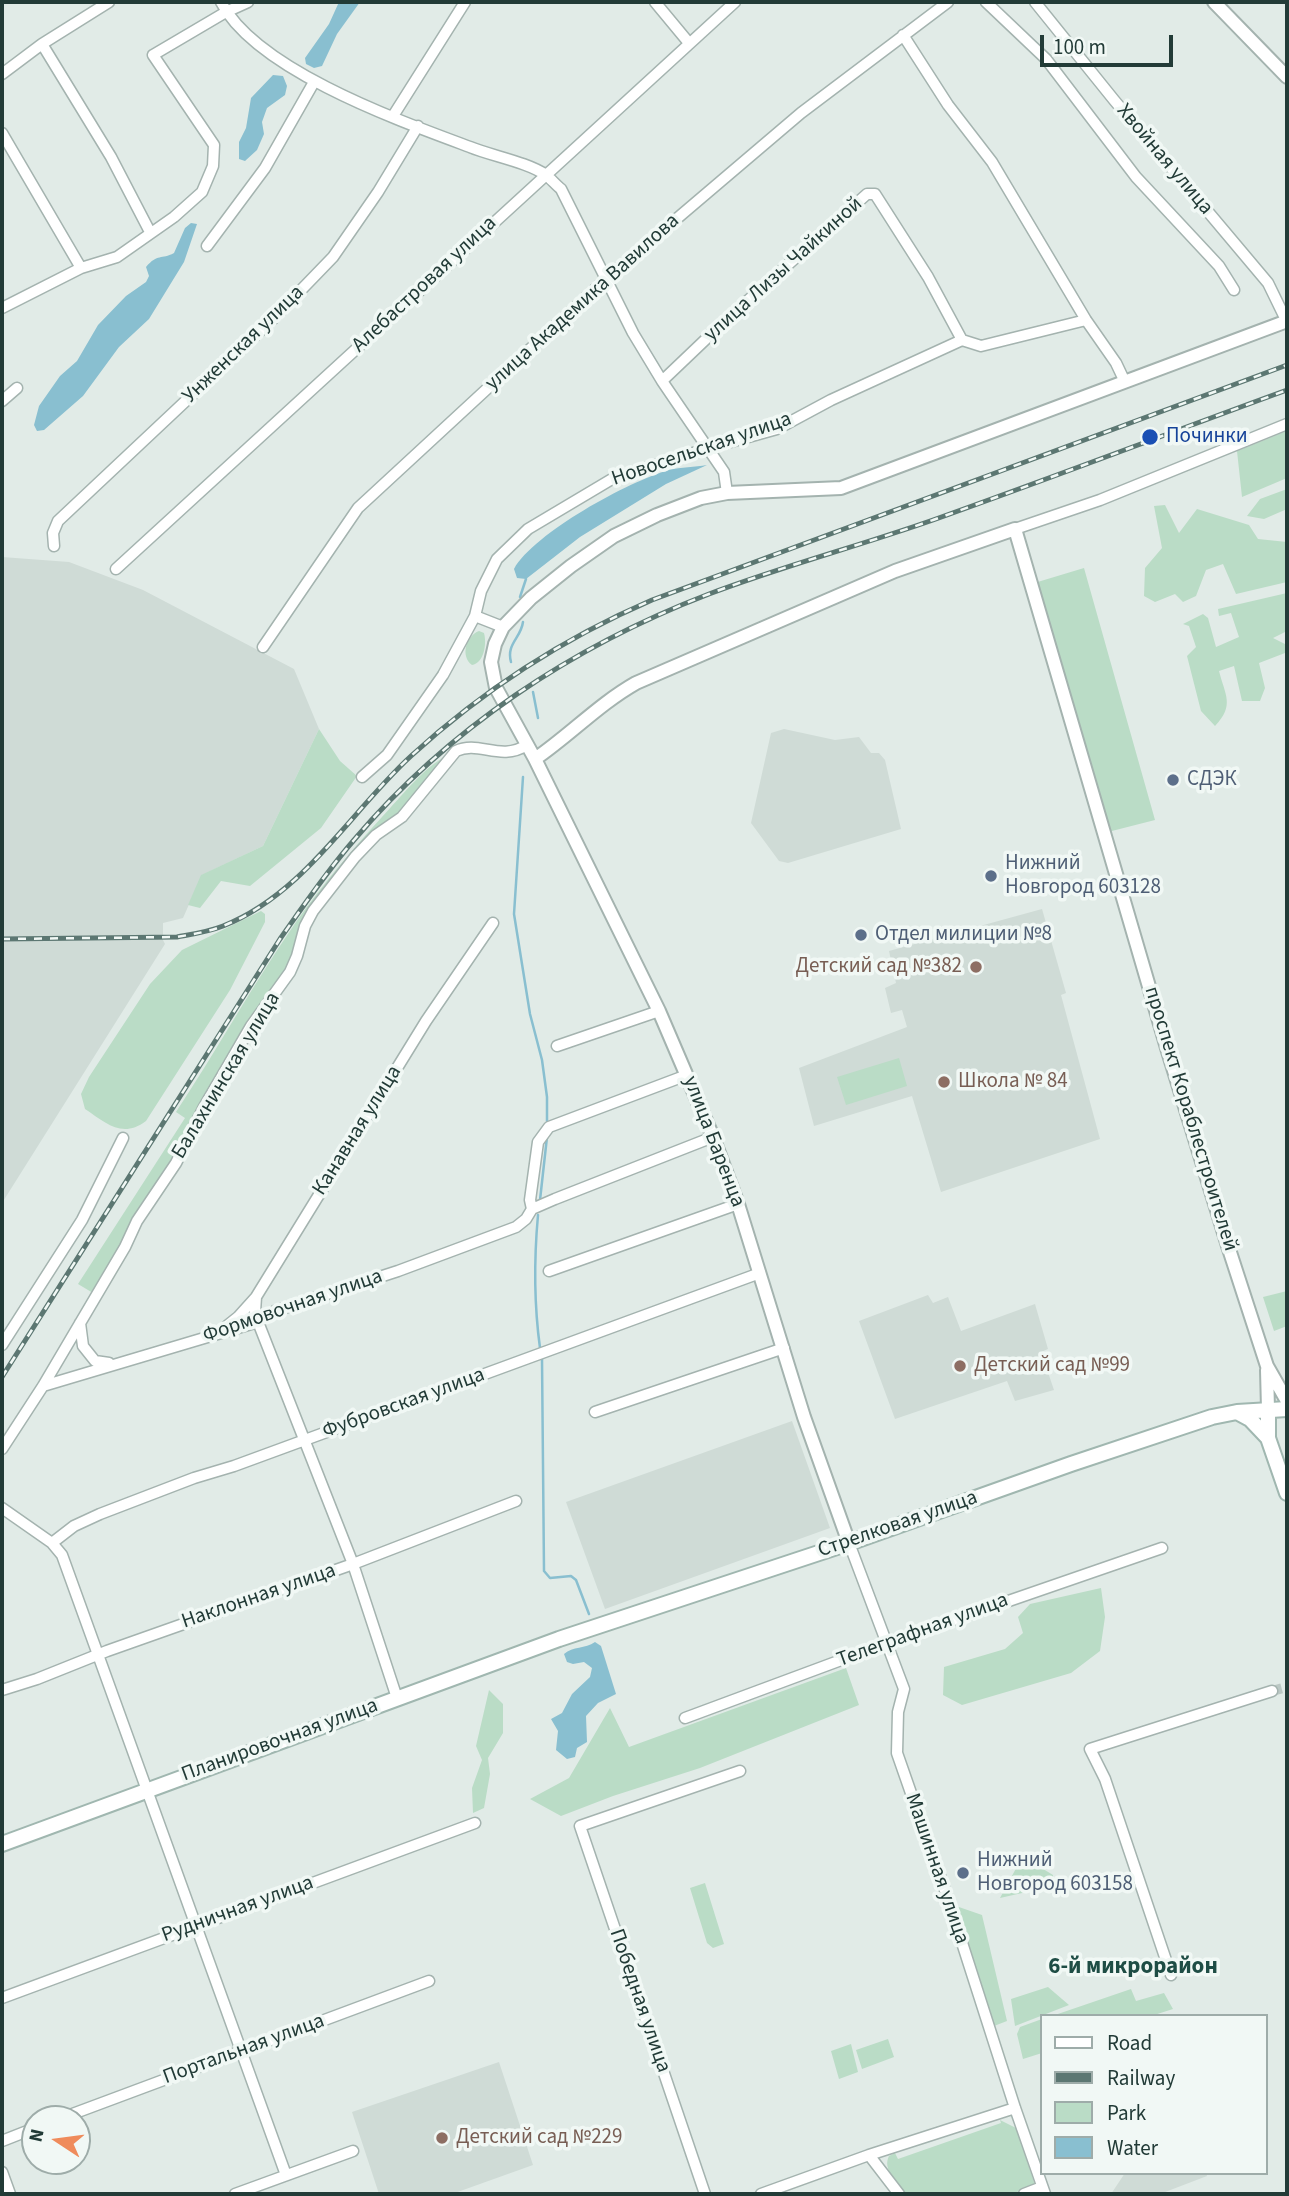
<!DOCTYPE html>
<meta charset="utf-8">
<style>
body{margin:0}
#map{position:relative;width:1289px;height:2196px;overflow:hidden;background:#e1ebe7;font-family:"Source Sans 3",sans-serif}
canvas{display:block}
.frame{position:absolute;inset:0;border:4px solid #223b37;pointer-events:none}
.legend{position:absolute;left:1040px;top:2014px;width:228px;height:161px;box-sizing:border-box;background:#f1f8f5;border:2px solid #9eaca9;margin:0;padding:9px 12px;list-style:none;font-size:21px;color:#223b37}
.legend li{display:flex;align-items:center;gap:14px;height:35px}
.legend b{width:35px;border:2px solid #9eaca9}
.north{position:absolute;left:21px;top:2105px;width:70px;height:70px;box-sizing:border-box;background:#f1f8f5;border:2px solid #9eaca9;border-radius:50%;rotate:283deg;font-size:19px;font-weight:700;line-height:28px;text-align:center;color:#223b37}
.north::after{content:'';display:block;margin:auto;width:24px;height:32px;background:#ef8b5b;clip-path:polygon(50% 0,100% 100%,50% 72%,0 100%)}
.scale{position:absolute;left:1040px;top:35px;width:133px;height:32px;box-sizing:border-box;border:4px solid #223b37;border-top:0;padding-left:9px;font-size:21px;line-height:24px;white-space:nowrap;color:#223b37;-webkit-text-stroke:5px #f1f8f5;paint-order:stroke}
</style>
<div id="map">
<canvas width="1289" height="2196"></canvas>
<div class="frame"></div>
<ul class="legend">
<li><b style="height:9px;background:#fff"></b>Road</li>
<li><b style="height:9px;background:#5c7772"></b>Railway</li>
<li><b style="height:19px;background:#badcc6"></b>Park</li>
<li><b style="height:19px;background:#89bfd0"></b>Water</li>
</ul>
<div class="north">N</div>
<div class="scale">100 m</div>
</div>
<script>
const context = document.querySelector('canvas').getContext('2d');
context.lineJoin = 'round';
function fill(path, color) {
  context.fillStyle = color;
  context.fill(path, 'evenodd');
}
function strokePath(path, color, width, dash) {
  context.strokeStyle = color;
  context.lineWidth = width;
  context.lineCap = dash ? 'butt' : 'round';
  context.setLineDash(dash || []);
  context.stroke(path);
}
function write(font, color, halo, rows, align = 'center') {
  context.font = font + ' "Source Sans 3",sans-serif';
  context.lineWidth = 7;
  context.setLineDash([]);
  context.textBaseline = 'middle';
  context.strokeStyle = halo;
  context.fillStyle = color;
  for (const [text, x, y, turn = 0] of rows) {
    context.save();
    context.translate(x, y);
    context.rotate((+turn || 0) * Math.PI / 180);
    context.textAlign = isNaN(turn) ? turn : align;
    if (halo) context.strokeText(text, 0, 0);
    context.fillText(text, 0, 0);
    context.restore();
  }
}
fill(new Path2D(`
 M 2,557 L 69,562 L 143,590 L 294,669 L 319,729 L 263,846 L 202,875 L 183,918 L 163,923 L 163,940 L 165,944 L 2,1203 Z
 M 784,729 L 835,740 L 859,737 L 871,753 L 879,753 L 885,760 L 901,829 L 788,863 L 779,861 L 751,823 L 771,733 Z
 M 1042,909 L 1066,993 L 1061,995 L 1100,1139 L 941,1192 L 912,1096 L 814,1126 L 799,1068 L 907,1027 L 902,1010 L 891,1013 L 885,988 L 896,983 L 889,951 Z
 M 928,1295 L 933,1303 L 948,1297 L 961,1331 L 1035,1304 L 1048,1349 L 1041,1352 L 1054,1390 L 1015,1401 L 1007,1381 L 895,1419 L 859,1321 Z
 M 792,1421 L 830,1528 L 605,1609 L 566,1502 Z
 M 499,2062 L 533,2165 L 452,2194 L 379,2194 L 352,2112 Z
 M 1125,2173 L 1206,2173 L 1207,2176 L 1160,2194 L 1111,2194 Z`), '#cfdbd6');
fill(new Path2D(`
 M 1287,431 L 1287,478 L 1242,497 L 1237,451 Z
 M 1287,489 L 1287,509 L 1264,519 L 1247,516 L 1260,499 Z
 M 1165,505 L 1179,533 L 1197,509 L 1249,525 L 1258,539 L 1287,542 L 1287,582 L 1236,594 L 1223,564 L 1206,570 L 1196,596 L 1183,602 L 1175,594 L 1155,602 L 1144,596 L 1145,568 L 1162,548 L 1154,506 Z
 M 1084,568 L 1155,820 L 1104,833 L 1031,584 Z
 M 1287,593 L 1287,631 L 1273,638 L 1287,645 L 1287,657 L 1285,653 L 1259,663 L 1265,688 L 1260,701 L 1242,701 L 1234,666 L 1219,671 C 1225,695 1235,705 1215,726 L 1201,711 L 1187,656 L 1196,647 L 1189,626 L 1183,624 L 1203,614 L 1208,618 L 1216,647 L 1239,637 L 1231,613 L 1219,616 L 1218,609 Z
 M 479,631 L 484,633 C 487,644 484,663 472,665 C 460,656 466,636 479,631 Z
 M 319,729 L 340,761 L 357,776 L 321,828 L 250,886 L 221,881 L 200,908 L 188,905 L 201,875 L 263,846 Z
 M 450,755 L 397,817 L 338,874 L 293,957 L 93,1293 L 78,1284 L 185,1118 L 176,1112 C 217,1050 253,984 296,922 C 325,881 357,844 391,807 C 406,791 430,761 450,755 Z
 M 261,911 L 265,914 L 265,922 L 230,990 L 146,1121 C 122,1139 106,1123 85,1109 L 81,1094 L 89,1077 L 150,984 L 182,950 Z
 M 899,1058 L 907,1086 L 846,1105 L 837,1077 Z
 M 1287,1291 L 1287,1326 L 1274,1331 L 1263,1297 Z
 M 1101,1588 L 1105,1617 L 1100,1651 L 1071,1673 L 962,1705 L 943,1695 L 944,1667 L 1005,1649 L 1023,1633 L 1018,1617 L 1030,1604 Z
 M 846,1668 L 859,1705 L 700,1768 L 613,1796 L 561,1816 L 530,1799 L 569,1778 L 610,1708 L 629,1747 Z
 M 489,1690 L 503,1704 L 503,1733 L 488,1758 L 490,1774 L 484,1808 L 473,1813 L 472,1788 L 482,1760 L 476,1746 Z
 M 1020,1861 L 1035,1864 L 1053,1875 L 1053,1886 L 1000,1898 Z
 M 705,1883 L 724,1944 L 713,1948 L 707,1943 L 690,1888 Z
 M 956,1906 L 982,1915 L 1007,2021 L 994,2026 Z
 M 1048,1987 L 1069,2005 L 1015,2026 L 1011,1999 Z
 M 1131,1989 L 1136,2001 L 1164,1993 L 1173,2009 L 1151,2016 L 1052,2016 Z
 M 1042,2019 L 1042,2053 L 1023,2059 L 1017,2034 L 1020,2027 Z
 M 888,2039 L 894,2057 L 862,2069 L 856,2050 Z
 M 851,2044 L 858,2072 L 839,2079 L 831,2051 Z
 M 1000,2120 L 1016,2128 L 1035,2185 L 1012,2194 L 905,2194 C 897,2183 882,2169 889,2156 L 895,2153 L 898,2159 L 1001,2123 Z`), '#badcc6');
fill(new Path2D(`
 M 339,2 L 360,2 L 337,34 L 322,66 L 314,68 L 306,64 L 305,58 L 329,24 Z
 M 273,75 L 283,76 L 287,86 L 285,95 L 267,108 L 262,122 L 264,134 L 257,150 L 245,161 L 239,159 L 239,142 L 246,128 L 251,98 Z
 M 191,223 L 197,224 L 184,262 L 149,319 L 119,347 L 83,396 L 44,430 L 37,431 L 34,425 L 39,406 L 60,376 L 77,361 L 98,325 L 126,296 L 146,282 L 149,276 L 146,267 C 158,253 161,260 174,253 L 185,228 Z
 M 707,465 L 666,484 L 580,537 L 526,579 L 517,578 L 514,569 C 534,533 629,481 669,470 C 681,467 695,467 707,465 Z
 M 595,1642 L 601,1646 L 616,1694 L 598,1703 L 586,1716 L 587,1742 L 577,1748 L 575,1757 L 567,1759 L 556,1750 L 558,1731 L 551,1719 L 562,1713 L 572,1694 L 590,1677 L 592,1668 L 584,1662 L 573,1664 L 567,1662 L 564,1654 C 573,1646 585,1649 595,1642 Z`), '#89bfd0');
strokePath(new Path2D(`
 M 520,597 L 526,579
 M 511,662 C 506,644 521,638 523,622
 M 533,692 L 538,718
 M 523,777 L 514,914 L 530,1014 L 542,1060 L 547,1097 L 547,1121
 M 540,1200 L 547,1137
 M 538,1215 C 534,1259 534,1304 540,1348
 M 542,1359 L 544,1571 L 550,1578 L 571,1576 L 576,1580 L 589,1614`), '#89bfd0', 2.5);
strokePath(new Path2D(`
 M 1272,1691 L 1287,1687`), '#bbc8c4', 10, [10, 5]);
const minor = new Path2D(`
 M 221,2 C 256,70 400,121 470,147 C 492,156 527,162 546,175 C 551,179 556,185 561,189 L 633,333 L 662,381 L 724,472 L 727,493
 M 655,2 L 689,43
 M 986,2 L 1046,59 L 1136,177 L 1219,266 L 1234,290
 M 1035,2 L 1114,100 L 1268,283 L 1287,322
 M 903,35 L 948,105 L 992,162 L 1086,320 L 1116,363 L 1125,382
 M 42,44 L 111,157 L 150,232
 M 2,74 L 42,44 L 109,2
 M 393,116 L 465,2
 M 2,133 L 81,268
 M 207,246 L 265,168 L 314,82
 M 2,308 L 81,268 L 117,257 L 174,217 L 202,192 L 213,166 L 214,145 L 153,55 L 226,12 L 248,2
 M 662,381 L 726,320 L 867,194 L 875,194 L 928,277 L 962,340
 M 2,401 L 17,388
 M 1015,529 L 1100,500 L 1287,424
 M 54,546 L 53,533 L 58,521 L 274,318 L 333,257 L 378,192 L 418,126
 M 116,569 L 735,2
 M 475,616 L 503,627
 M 263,647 L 358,508 L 607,278 L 801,113 L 948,2
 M 362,777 L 387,755 L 443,675 L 475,616 L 481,591 L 497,559 L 528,529 L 612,479 L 709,448 L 777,429 L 831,400 L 962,340 L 981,346 L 1086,320
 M 557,1046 L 659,1011
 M 532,1209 L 530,1200 L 538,1142 L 549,1127 L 687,1075
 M 549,1271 L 738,1204
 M 256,1297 L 255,1312 L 258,1322 L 353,1564 L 397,1698
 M 80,1323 L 83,1346 L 95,1361 L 109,1363
 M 223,1329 L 238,1317 L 256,1297 L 426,1021 L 493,923
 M 2,1345 L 82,1220 L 123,1138
 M 43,1386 L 258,1322 L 275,1311 L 398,1271 L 516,1227 L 526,1219 L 532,1209 L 555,1199 L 713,1137
 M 595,1412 L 784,1348
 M 2,1449 L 43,1386 L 125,1247 L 137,1221 L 176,1163 L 204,1107 L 251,1026 L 290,972 L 297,956 L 305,926 L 313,911 L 355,857 L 376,835 L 402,817 L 456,751 C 479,740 500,762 527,745
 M 2,1508 L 52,1543 L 62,1555 L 286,2175
 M 52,1543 L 74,1526 L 100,1514 L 194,1478 L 234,1466 L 760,1273
 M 849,1543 L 904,1689 L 898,1712 L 897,1753 L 948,1899 L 1015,2108 L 1045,2194
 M 2,1690 L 37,1679 L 107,1651 L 353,1564 L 516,1501
 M 685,1718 L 887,1643 L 1162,1548
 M 1171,1975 L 1105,1779 L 1090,1749 L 1272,1691
 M 2,1998 L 475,1823
 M 59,2119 L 429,1981
 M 2,2141 L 35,2128
 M 869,2155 L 899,2194
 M 2,2172 L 10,2194
 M 235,2194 L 353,2151
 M 705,2194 L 580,1826 L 740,1771
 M 761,2194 L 869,2155 L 1015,2108
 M 1024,2194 L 1042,2187`);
const tertiary = new Path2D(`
 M 1214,2 L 1287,77
 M 535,759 C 570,735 599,704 636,683 L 895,571 L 1015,529 L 1167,1048 L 1228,1246 L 1267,1366 L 1287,1401
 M 1267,1370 L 1268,1409
 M 849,1543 L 804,1417 L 738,1204 L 713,1137 L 659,1011 L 535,759 L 496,688 L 491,662 L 495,644 L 503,627 L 531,598 L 571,566 L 614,536 L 657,515 L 701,498 L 727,493 L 841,488 L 1287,321`);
const secondary = new Path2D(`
 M 1268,1409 L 1268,1438 L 1287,1493
 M 1237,1412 L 1250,1419 L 1268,1438
 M 2,1844 L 559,1639 L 849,1543 L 1071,1464 L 1212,1417 L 1237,1412 L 1287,1409`);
strokePath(minor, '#a4b3af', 13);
strokePath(tertiary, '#a4b3af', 16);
strokePath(secondary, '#a0b7b0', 18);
strokePath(minor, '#fff', 10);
strokePath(tertiary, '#fff', 12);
strokePath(secondary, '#fff', 14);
const rail = new Path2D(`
 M 2,939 L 177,937 C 193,934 208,932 223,926 C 304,894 350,812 411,756 C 482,691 564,638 652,600 L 1287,365
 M 2,1377 L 280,939 C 304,905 327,871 354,840 C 448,729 573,646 709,594 C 783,566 859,546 933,520 C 1051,478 1169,433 1287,390`);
strokePath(rail, '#5c7772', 5);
strokePath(rail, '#f1f8f5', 2.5, [8]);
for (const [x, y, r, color] of [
 [1150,437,9,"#1a4fb4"],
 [1173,780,7,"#5c6f8a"],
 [991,876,7,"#5c6f8a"],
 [861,935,7,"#5c6f8a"],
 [976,967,7,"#8d6e63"],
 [944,1082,7,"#8d6e63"],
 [960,1366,7,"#8d6e63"],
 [963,1873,7,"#5c6f8a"],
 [442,2138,7,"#8d6e63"]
]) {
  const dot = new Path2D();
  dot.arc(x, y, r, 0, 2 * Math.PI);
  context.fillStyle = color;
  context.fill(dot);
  strokePath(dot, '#f1f8f5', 2.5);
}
write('21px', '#223b37', '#f1f8f5', [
 ["Хвойная улица",1164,160,50],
 ["улица Лизы Чайкиной",784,270,-42],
 ["Алебастровая улица",425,285,-43],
 ["улица Академика Вавилова",583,303,-42],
 ["Унженская улица",244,345,-44],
 ["Новосельская улица",702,450,-19],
 ["Балахнинская улица",227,1076,-59],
 ["проспект Кораблестроителей",1190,1119,73],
 ["Канавная улица",358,1131,-58],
 ["улица Баренца",713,1142,69],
 ["Формовочная улица",293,1307,-19],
 ["Фубровская улица",404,1404,-20],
 ["Стрелковая улица",898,1525,-19],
 ["Наклонная улица",259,1597,-19],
 ["Телеграфная улица",923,1631,-20],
 ["Планировочная улица",280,1741,-20],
 ["Машинная улица",936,1869,71],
 ["Рудничная улица",238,1910,-20],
 ["Победная улица",639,2001,71],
 ["Портальная улица",244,2050,-20]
]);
write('21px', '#164399', '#f1f8f5', [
 ["Починки",1166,437]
], 'left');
write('21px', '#4e5e75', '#f1f8f5', [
 ["СДЭК",1187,780],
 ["Нижний",1005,864],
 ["Новгород 603128",1005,888],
 ["Отдел милиции №8",875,935],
 ["Нижний",977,1861],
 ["Новгород 603158",977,1885]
], 'left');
write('21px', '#785e54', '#f1f8f5', [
 ["Детский сад №382",962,967,"right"],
 ["Школа № 84",958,1082],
 ["Детский сад №99",974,1366],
 ["Детский сад №229",456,2138]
], 'left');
write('bold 23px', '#1e4d45', '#f1f8f5', [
 ["6-й микрорайон",1133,1968]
]);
</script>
